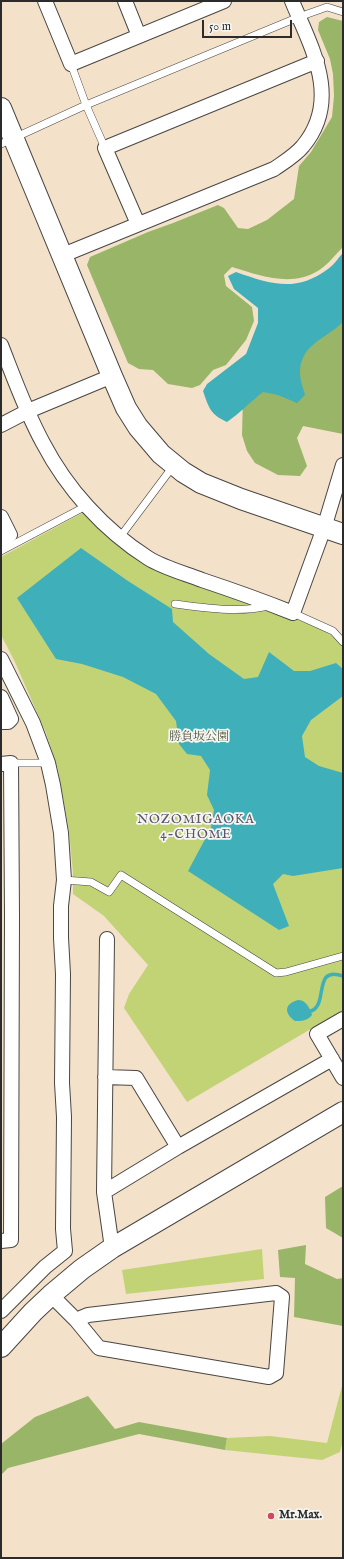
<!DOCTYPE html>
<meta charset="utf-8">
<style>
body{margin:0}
#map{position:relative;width:344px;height:1559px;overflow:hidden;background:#f4e1c9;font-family:"IM FELL English",serif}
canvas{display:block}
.frame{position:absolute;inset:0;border:2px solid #2b2b2b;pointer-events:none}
.scale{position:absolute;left:202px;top:20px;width:90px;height:18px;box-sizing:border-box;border:2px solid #2b2b2b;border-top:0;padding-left:5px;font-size:12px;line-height:14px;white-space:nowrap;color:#2b2b2b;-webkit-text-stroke:3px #f6f6f2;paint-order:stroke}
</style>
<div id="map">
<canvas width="344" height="1559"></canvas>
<div class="frame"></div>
<div class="scale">50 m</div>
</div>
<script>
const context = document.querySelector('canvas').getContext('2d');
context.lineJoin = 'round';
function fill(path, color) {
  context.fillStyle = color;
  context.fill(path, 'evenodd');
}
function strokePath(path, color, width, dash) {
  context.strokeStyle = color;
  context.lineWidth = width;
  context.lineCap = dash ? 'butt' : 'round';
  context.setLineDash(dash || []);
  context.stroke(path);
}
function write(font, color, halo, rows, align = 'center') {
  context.font = font + ' "IM FELL English","Noto Serif JP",serif';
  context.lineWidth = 3.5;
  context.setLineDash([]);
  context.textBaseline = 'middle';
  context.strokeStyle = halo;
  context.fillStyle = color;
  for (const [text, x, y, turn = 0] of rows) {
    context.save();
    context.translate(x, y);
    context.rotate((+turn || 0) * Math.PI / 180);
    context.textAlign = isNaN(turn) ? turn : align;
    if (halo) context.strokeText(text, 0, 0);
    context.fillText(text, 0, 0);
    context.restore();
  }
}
fill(new Path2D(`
 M 84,512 L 111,537 L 289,617 C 311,625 327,628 343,646 L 343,1010 L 187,1102 L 124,1008 L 129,994 L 148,965 L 104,916 L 73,894 L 73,873 L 69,831 L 58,769 L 46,733 L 14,660 L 1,635 L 1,557 Z
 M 262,1249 L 264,1279 L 126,1294 L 122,1270 Z
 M 343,1382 L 343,1441 L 340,1452 L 322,1460 L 225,1450 L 227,1438 L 270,1436 L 327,1443 Z`), '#c2d376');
fill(new Path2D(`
 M 327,17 L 343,21 L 343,247 C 335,255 326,267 316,272 C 290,287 258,275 232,267 L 224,275 L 226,286 L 252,307 L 254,321 L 246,340 L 226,365 L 213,370 L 200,385 L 192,388 L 168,384 L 153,370 L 139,369 L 128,363 L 87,265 L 90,257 L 148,232 L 173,223 L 218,205 L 224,208 L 238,228 L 248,229 L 267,220 L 294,199 L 299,166 L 311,152 L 332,117 L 334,96 L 333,74 L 330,59 L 318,30 L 319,22 Z
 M 343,313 L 343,434 L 303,426 L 297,438 L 307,466 L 300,476 L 278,475 L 255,463 L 247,451 L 242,435 L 243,397 L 294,360 Z
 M 343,1186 L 343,1238 L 326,1228 L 325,1197 Z
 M 306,1245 L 305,1264 L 337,1279 L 343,1278 L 343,1326 L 294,1317 L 295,1278 L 280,1277 L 278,1250 Z
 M 88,1396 L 115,1429 L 139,1422 L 227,1438 L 225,1450 L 139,1434 L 8,1468 L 1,1475 L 1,1444 L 35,1417 Z`), '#99b567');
fill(new Path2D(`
 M 343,253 L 343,322 C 326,339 300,344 300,373 C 300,380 303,388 305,395 L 297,403 L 278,395 L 263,392 C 250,402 240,413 227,422 C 210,414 209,408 203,391 L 207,384 L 246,354 L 258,323 L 258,308 L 234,289 L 228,276 L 236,272 C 270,284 296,293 328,269 C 334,265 338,258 343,253 Z
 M 81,548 L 128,581 L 172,609 L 173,622 L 209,654 L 244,679 L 258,677 L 269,652 L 294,671 L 310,671 L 336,663 L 343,669 L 343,696 L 311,720 L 302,736 L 305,757 L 319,766 L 343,773 L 343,868 L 293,876 L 283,874 L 273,884 L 289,926 L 279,930 L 188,871 L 211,828 L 214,810 L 207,795 L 210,770 L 201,756 L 187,754 L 179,744 L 176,721 L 156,694 L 123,677 L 82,664 L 56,659 L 17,598 Z
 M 298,1000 C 306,1000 310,1008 312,1015 C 307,1021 302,1021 295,1021 C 284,1013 284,1004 298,1000 Z`), '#3fb0b9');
strokePath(new Path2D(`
 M 311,1011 C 329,1005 312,965 343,976`), '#3fb0b9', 3.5);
const lane = new Path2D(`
 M 71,64 L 86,105 L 105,148
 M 1,144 L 86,105 L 299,17 L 327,7 L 343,12
 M 120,537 L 174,465
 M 1,551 L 86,506
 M 175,604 C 204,608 240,613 268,606
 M 293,613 L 333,631 L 343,642
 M 11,763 L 48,763
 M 64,880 L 91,882 L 109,892 L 121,875 L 276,973 L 286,972 L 343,956`);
const street = new Path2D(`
 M 45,1 L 71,64 L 224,1
 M 125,1 L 139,36
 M 138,224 L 105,148 L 317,61
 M 63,255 L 274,169 C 284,162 296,155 303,146 C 342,99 311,47 292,1
 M 1,345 C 14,378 26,412 43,443 C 67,489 104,530 148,558 C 164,568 184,573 202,580 C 232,590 263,601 293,613 L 324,528 L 343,465
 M 1,425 L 28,411 L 112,376
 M 1,517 L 10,535 L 1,540
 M 1,659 L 33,723 L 48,763 L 53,785 L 61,833 L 64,880 L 61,906 L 61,938 L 63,974 L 62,1083 L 64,1117 L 63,1229 L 65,1251 L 45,1267 L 1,1311
 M 1,697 L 11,719 L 8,722 L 1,722
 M 1,764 L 11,763 L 12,916 L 11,1240 L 1,1241
 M 107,939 L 104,1192 L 112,1248
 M 343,1019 L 317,1034 L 343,1078
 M 105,1077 L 136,1078 L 178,1147
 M 104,1192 L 178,1147 L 332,1059
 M 51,1295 L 76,1320 L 99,1348 L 269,1377 L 276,1373 L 282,1297 L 276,1293 L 88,1315 L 76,1320`);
const secondary = new Path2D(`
 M 1,108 L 112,376 L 126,408 L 138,427 L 161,454 L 183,472 L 201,483 L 241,499 L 343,534
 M 1,1347 L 33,1312 L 51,1295 L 82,1269 L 112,1248 L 343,1112`);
strokePath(lane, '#494643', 8);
strokePath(street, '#494643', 16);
strokePath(secondary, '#494643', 22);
strokePath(lane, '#fff', 7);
strokePath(street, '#fff', 14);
strokePath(secondary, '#fff', 20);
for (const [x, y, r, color] of [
 [271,1516,4,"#d1495b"]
]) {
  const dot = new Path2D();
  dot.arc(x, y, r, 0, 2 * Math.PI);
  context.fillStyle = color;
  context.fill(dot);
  strokePath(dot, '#f6f6f2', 1.5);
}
write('12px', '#51553e', '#f6f6f2', [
 ["勝負坂公園",199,738]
]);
write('bold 12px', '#2b2b2b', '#f6f6f2', [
 ["Mr.Max.",279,1516]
], 'left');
context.letterSpacing = '1px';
write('13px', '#5d5268', '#f6f6f2', [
 ["NOZOMIGAOKA",196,820],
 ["4-CHOME",196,835]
]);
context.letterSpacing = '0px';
</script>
